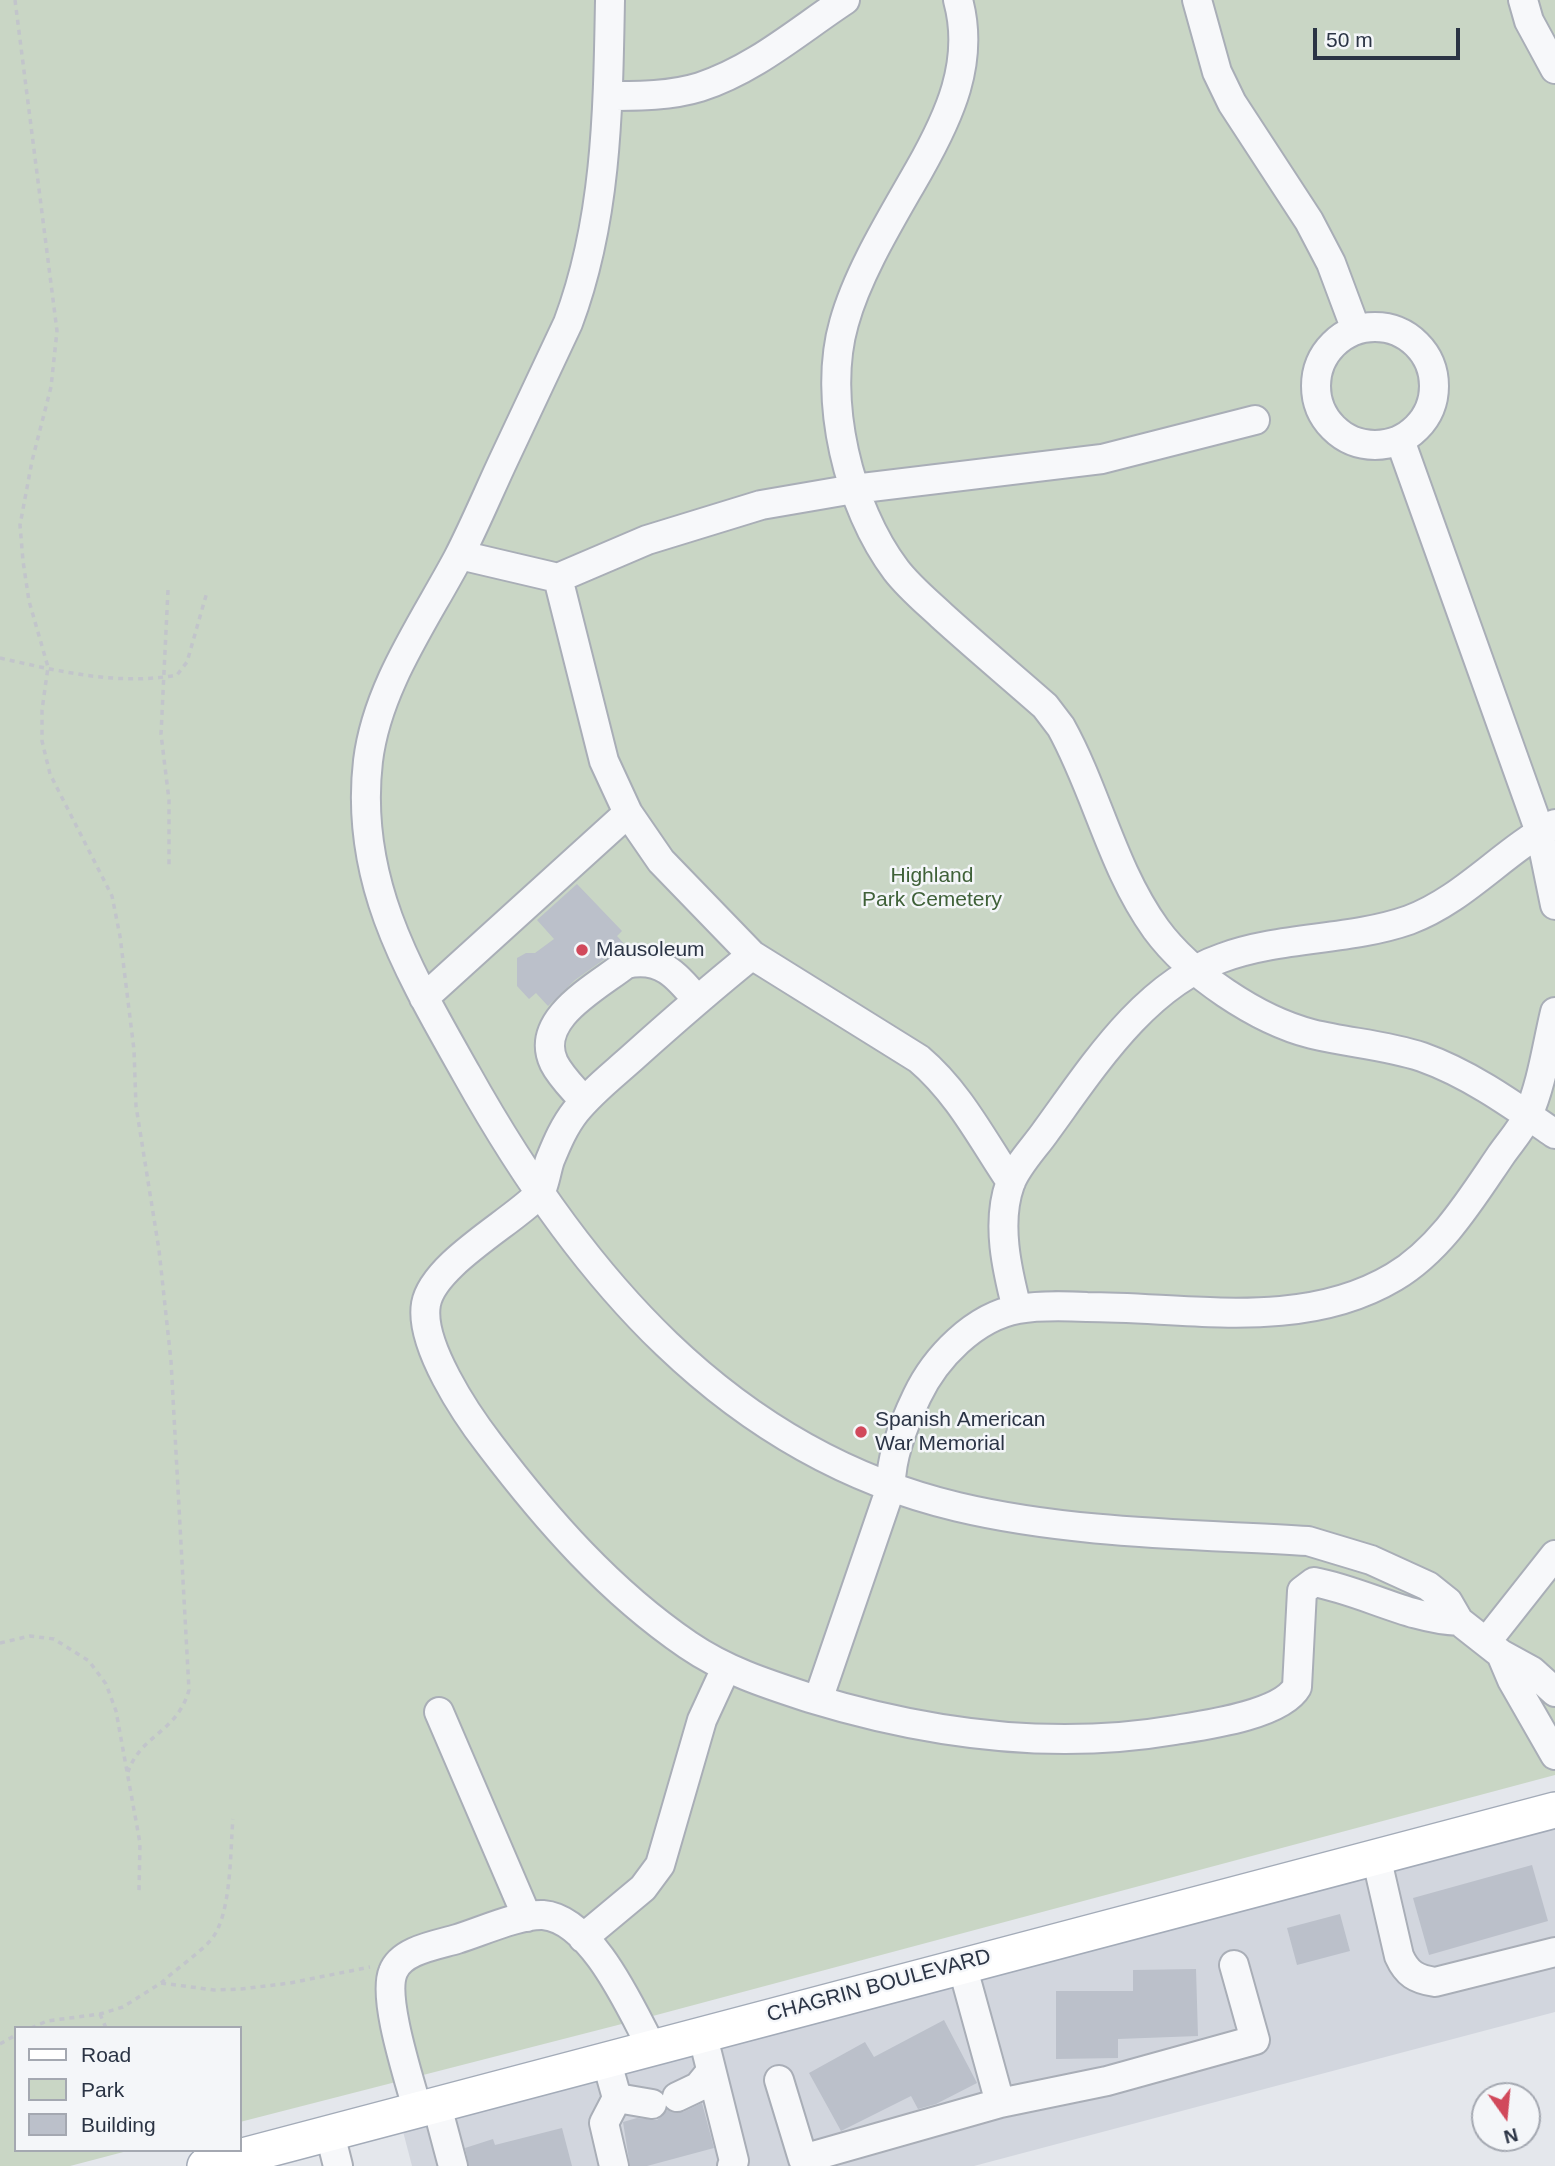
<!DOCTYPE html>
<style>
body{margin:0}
#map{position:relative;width:1555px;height:2166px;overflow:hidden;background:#e4e7ec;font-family:Arial,sans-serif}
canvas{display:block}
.legend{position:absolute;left:14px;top:2026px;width:228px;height:126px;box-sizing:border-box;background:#f4f6f9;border:2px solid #a4a8b1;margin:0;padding:9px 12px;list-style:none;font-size:21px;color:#2b3445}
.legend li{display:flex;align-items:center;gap:14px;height:35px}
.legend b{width:35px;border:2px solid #a4a8b1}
.north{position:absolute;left:1471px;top:2082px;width:70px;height:70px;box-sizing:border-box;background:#f4f6f9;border:2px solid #a4a8b1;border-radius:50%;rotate:165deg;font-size:19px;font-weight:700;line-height:28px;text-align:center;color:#2b3445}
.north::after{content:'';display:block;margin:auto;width:24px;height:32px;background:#d1495b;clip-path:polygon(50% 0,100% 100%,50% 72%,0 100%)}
.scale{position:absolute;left:1313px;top:28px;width:147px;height:32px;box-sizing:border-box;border:4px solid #2b3445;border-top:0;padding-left:9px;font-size:21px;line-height:24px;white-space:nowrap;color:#2b3445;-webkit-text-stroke:5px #f4f6f9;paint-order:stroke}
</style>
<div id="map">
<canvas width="1555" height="2166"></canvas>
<ul class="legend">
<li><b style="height:9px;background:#fff"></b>Road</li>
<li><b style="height:19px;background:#c9d6c5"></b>Park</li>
<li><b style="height:19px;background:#bbc0ca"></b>Building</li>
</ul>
<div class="north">N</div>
<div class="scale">50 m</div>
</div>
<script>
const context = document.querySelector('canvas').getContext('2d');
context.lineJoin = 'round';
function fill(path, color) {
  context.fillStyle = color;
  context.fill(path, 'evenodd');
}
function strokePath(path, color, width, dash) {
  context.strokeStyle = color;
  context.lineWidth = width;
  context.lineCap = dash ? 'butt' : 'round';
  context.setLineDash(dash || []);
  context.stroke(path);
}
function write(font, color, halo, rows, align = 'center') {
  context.font = font + ' Arial,sans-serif';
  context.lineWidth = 5;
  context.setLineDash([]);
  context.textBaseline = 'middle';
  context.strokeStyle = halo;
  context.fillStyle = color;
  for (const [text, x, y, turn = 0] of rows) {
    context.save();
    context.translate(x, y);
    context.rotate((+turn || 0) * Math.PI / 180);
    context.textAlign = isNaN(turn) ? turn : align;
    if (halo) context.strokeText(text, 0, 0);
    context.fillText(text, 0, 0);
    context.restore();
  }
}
fill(new Path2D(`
 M 1555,1810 L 1555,2012 L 974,2166 L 412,2166 L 399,2116 Z`), '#d2d6de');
fill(new Path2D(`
 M 0,0 L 1555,0 L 1555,1775 L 649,2017 L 240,2122 L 240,2028 L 16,2028 L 16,2150 L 131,2150 L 70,2166 L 0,2166 Z`), '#c9d6c5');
fill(new Path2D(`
 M 577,884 L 622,931 L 617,936 L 627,947 L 616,951 L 575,980 L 548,1006 L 536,993 L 529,999 L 517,986 L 517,958 L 526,953 L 535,953 L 554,939 L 537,920 Z
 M 1532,1865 L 1548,1921 L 1429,1955 L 1413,1898 Z
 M 1340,1914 L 1350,1951 L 1297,1965 L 1287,1928 Z
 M 1196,1969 L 1198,2036 L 1118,2039 L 1118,2058 L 1056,2059 L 1056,1991 L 1133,1991 L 1133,1970 Z
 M 944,2020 L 977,2083 L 936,2104 L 918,2109 L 911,2096 L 841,2131 L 809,2073 L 865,2042 L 874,2057 Z
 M 702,2103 L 714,2148 L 647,2166 L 630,2166 L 623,2122 L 637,2118 L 657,2120 L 667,2110 L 683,2112 Z
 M 562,2128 L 572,2166 L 469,2166 L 465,2148 L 493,2139 L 495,2145 Z`), '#bbc0ca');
const minor = new Path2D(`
 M 610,0 C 608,110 607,219 568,323 C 547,368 526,412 505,457 C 489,491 475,525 458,558 C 424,622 377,687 368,761 C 354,881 409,972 466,1073 C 577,1272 726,1452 958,1507 C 1072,1534 1192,1534 1308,1541 L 1371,1560 L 1428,1586 L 1448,1602 L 1459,1621 L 1501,1654 L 1532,1671 L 1555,1692
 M 958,0 C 975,62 949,117 919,170 C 893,216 858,272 844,323 C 822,399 849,508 896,570 C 909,587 926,601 941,615 C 975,646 1011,676 1045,706 L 1061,727 C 1097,792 1112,868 1156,929 C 1189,974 1257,1020 1312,1034 C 1349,1043 1386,1045 1422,1057 C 1470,1074 1513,1105 1555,1134
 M 1197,0 L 1217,72 L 1232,103 L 1309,221 L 1331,263 L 1356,330
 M 1523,0 L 1529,21 L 1555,69
 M 608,96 C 639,96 671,96 700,87 C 755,69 798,31 845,0
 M1316 386a59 59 0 1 1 118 0a59 59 0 1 1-118 0Z
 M 1400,440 L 1540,832 L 1555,905
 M 460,555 L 558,578 L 647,540 L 761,505 L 854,489 L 1102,459 L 1255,420
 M 558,578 L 604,761 L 628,813 L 661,861 L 752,955 L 919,1059 C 959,1093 982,1139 1011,1182
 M 752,955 C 711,988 672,1022 633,1057 C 613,1075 592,1091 576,1111 C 564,1126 557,1143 550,1160 C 546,1171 545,1188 537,1196 C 509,1224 433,1265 426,1304 C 419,1344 466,1414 490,1445 C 547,1520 609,1591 688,1645 C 726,1671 767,1684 810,1698 C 928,1734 1052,1751 1175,1730 C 1206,1725 1281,1715 1297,1687 L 1302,1591 L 1314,1582 C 1363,1591 1409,1619 1459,1621
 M 424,998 L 628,813
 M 584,1101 C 574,1089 561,1077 554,1063 C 533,1019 597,987 626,964 C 660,956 677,975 697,1000
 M 1017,1309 C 1007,1270 996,1223 1010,1184 C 1017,1165 1035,1147 1046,1131 C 1092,1068 1144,985 1222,958 C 1282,936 1349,941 1409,920 C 1465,899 1503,851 1555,824
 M 1487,1641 L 1555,1555
 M 1501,1654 L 1512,1680 L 1555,1755
 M 818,1700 L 891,1487 C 890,1457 904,1423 917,1396 C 935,1358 974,1317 1018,1309 C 1040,1305 1065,1306 1087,1307 C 1188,1307 1302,1332 1394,1277 C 1441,1249 1471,1199 1501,1155 C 1510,1142 1522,1129 1528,1115 C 1542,1084 1547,1045 1555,1012
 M 439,1712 L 527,1917
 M 1376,1856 L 1399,1956 C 1407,1974 1416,1979 1435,1982 L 1555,1952
 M 583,1938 L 643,1888 L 660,1865 L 702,1720 L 726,1668
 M 702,2033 L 734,2161 L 732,2166
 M 606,2059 L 617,2098 L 604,2123 L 614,2166
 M 779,2080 L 803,2159 L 1000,2103 L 962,1965
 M 677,2097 L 698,2087 L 711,2071
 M 617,2098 L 652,2104
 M 1000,2103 L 1107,2081 L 1255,2040 L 1234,1965
 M 437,2106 L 453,2166
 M 418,2112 C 410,2081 382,1999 393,1972 C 401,1950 437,1945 457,1939 C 480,1932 520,1914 543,1915 C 592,1919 631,2009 651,2046
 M 330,2134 L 338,2166`);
const major = new Path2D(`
 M 205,2166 L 1555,1810`);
strokePath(minor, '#a9aeb7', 32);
strokePath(major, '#a3abb8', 38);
strokePath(new Path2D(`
 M 15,0 L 57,331 L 51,387 L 32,461 L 20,525 L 23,561 L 29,601 L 48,667 L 42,710 L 42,741 L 50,774 L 112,896 L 120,936 L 134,1050 L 136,1106 L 159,1250 L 171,1361 L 189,1690 C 177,1733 141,1734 128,1772
 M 168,590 L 161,734 L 169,800 L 169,869
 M 0,658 C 58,671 118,686 177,675 L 187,662 L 207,592
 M 0,1643 L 30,1636 L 54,1639 L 89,1661 L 106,1684 L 116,1711 L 140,1843 L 139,1892
 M 161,1983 C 176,1969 197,1955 210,1941 C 232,1917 230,1850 233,1819
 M 100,2014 L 106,2028
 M 31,2028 L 47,2021 L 100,2014 L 123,2007 L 161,1983 L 214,1990 L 241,1989 L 290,1983 L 370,1967
 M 0,2044 L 16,2035`), '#c2c5cb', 3.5, [5, 5]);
strokePath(minor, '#f7f8fa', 28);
strokePath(major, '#fff', 35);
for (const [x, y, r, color] of [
 [582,950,7,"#d1495b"],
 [861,1432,7,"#d1495b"]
]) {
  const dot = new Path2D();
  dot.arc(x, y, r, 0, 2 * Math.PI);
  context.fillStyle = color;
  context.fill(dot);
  strokePath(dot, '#f4f6f9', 2.5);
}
write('21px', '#3f6138', '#f4f6f9', [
 ["Highland",932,876],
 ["Park Cemetery",932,900]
]);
write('21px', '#2b3445', '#f4f6f9', [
 ["Mausoleum",596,950],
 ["Spanish American",875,1420],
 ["War Memorial",875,1444]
], 'left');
write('21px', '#2b3445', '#f4f6f9', [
 ["CHAGRIN BOULEVARD",879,1986,-15]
]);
</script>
